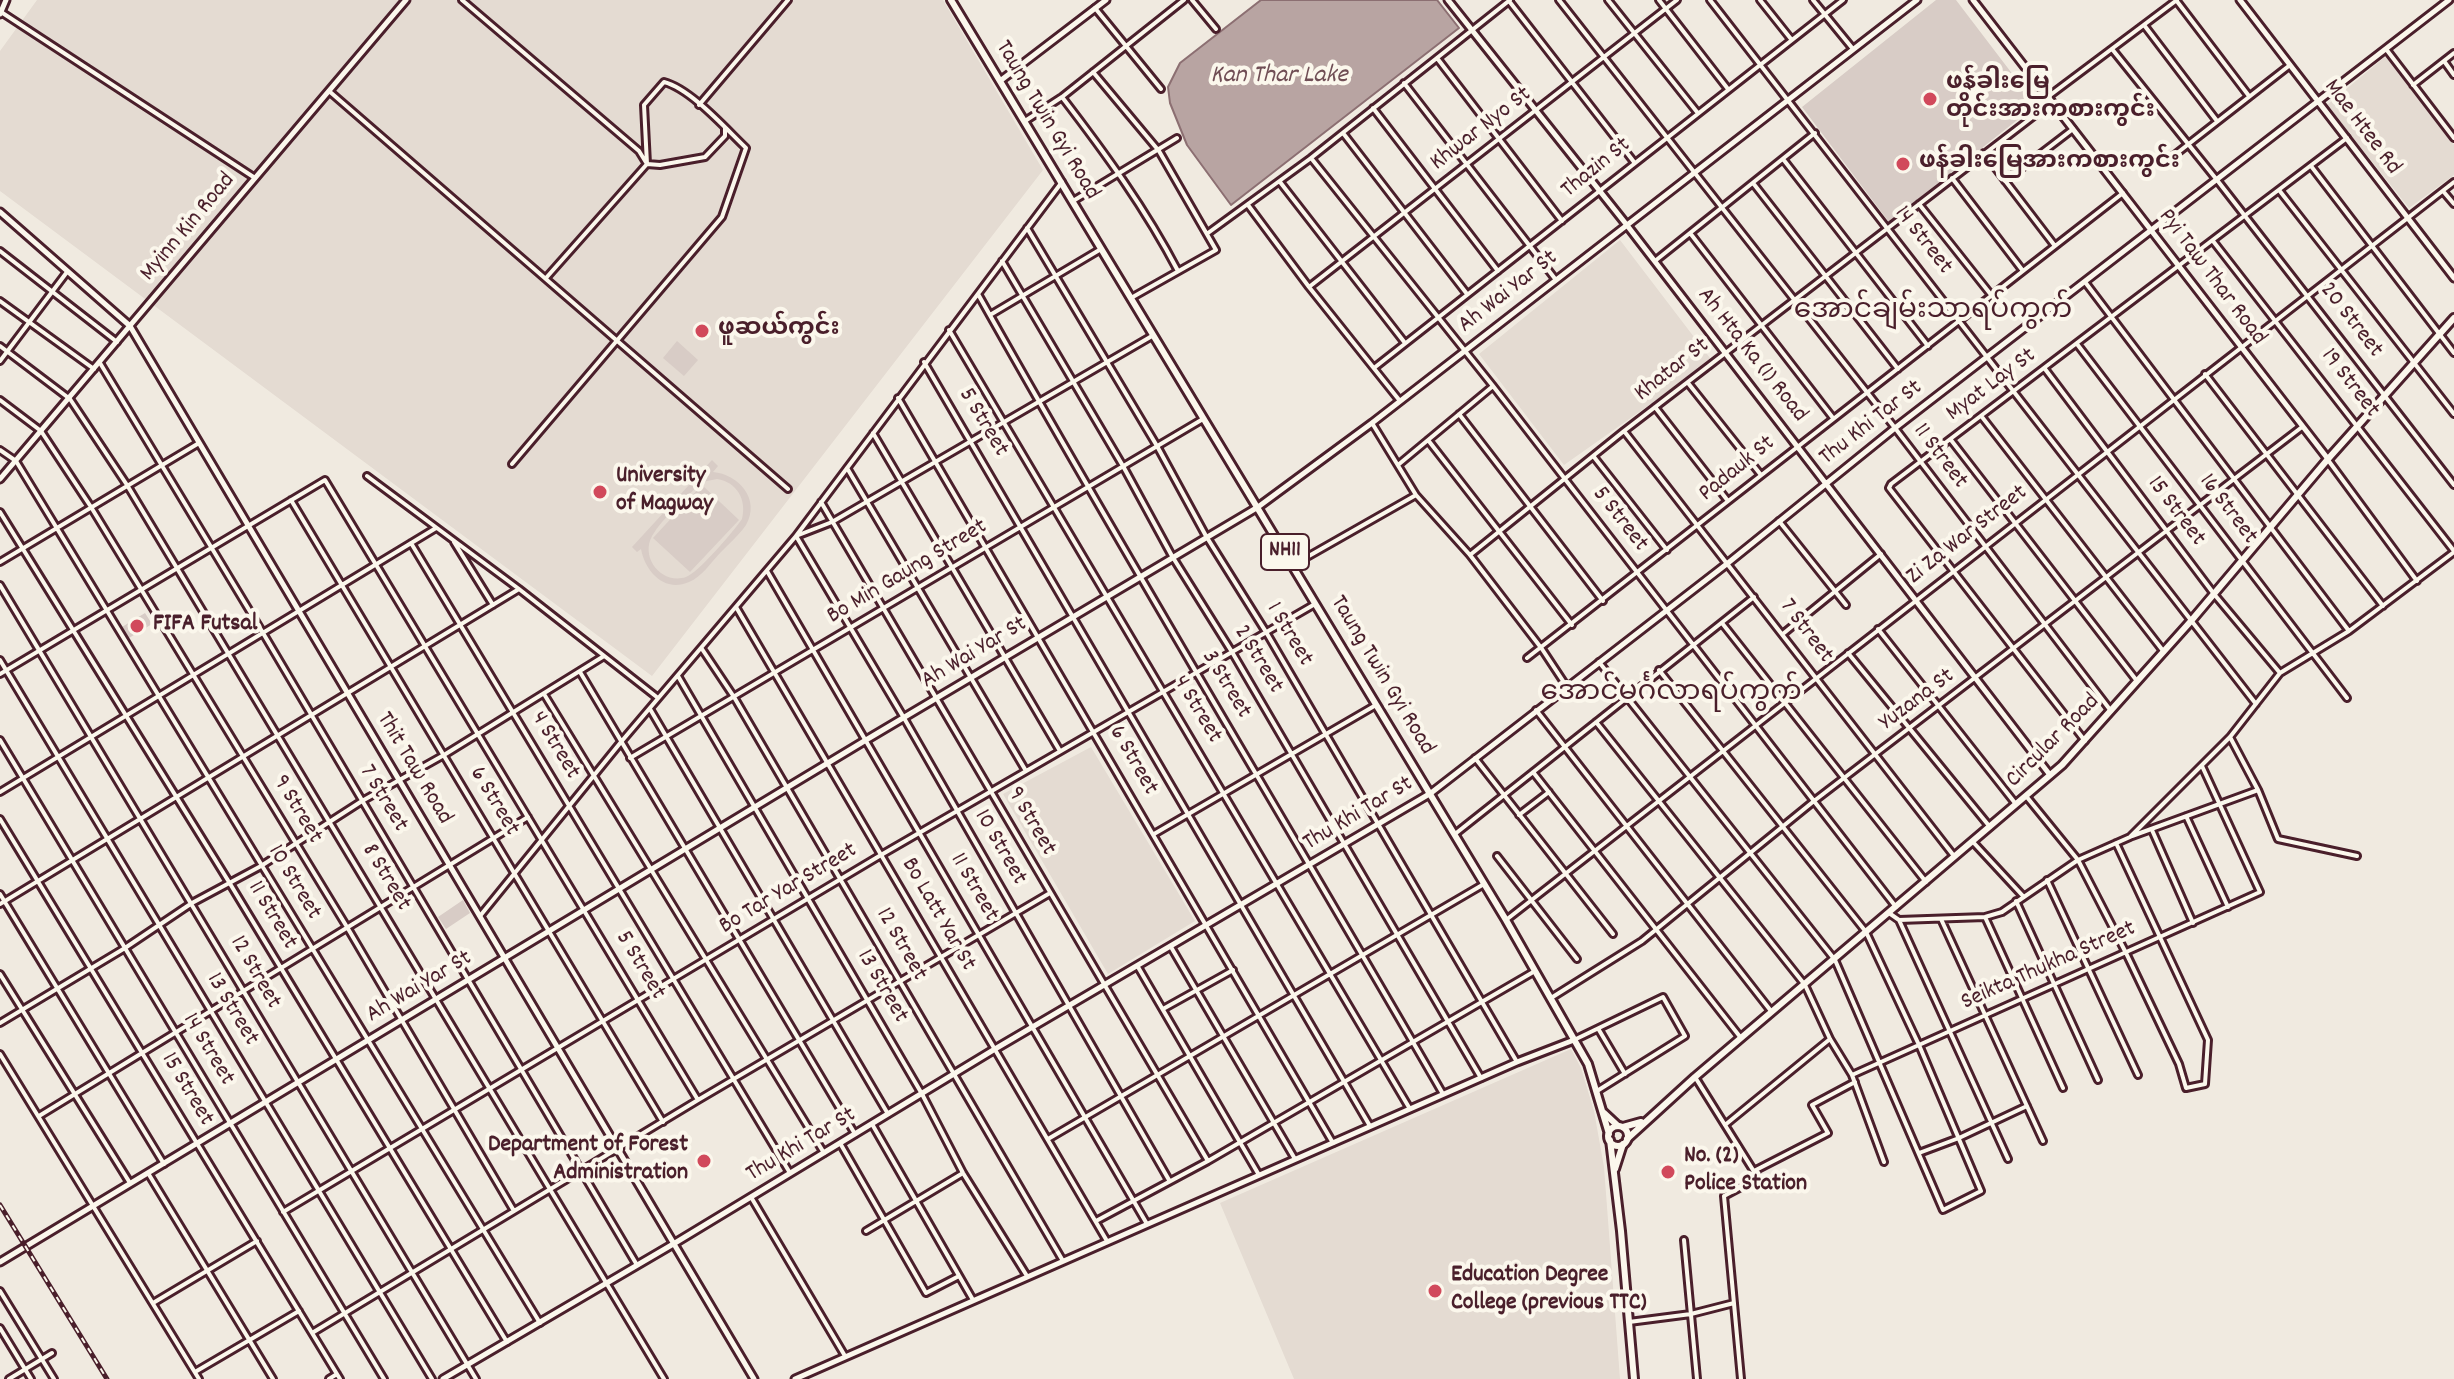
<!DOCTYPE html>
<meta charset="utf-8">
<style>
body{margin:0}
canvas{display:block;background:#f0eae0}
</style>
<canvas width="2454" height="1379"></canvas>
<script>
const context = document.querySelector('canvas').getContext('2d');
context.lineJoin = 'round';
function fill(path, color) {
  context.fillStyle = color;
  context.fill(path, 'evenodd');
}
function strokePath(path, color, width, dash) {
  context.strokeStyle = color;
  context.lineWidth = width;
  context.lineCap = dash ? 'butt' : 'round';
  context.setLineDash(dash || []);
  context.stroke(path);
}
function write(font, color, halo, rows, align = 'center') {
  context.font = font + ' Dekko,"Noto Sans Myanmar",sans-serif';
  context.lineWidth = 8;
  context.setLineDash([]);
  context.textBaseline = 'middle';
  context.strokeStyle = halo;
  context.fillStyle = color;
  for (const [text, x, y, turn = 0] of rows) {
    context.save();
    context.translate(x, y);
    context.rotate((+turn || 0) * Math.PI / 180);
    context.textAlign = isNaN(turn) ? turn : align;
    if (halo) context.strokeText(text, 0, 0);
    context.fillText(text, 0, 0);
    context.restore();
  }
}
fill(new Path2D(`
 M 37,0 L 943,0 L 1043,170 L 652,676 L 0,191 L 0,51 Z
 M 2386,56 L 2454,145 L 2454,175 L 2409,208 L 2327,105 Z
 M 1620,240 L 1710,358 L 1676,386 L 1564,465 L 1479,354 Z
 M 1091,747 L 1195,921 L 1108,974 L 1003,794 Z
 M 1571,1049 L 1581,1068 L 1594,1111 L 1604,1167 L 1620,1379 L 1294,1379 L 1220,1203 Z`), '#e4dbd2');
fill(new Path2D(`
 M 1936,0 L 1956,0 L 2036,105 L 1889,222 L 1802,107 Z
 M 677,341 L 698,360 L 684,376 L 663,358 Z
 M 712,460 L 718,466 L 713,472 C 738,474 761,499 746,525 C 739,535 729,544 721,552 C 711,562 702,577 689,582 C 664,593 645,571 641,549 L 637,552 L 632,547 ZM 717,479 C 737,482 747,500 742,519 C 734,531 698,573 686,577 C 662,585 640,558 652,536 C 663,517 684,501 698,485 L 707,481 Z
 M 702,485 L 739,520 L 690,572 L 653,538 Z
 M 145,613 L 152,624 L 129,638 L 122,627 Z
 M 463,900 L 470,913 L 446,929 L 438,917 Z`), '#d8ccc6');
const water = new Path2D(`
 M 1261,0 L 1437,0 L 1459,28 L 1231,205 L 1187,145 L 1170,103 L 1168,87 L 1180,63 Z`);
fill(water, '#b8a4a2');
strokePath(water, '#8c6f72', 2);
const minor = new Path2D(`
 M 462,0 L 639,151 L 647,164 L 546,278
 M 1192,0 L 1216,29
 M 1559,0 L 1895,428 L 2111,711
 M 1608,0 L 1697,112
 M 1659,0 L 1728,89
 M 1710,0 L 2256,704
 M 1760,0 L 1791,39
 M 1813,0 L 1853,49
 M 2176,0 L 2249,96
 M 1509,1 L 1634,162
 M 1095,8 L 1161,89
 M 1,12 L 255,178
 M 2144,25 L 2217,121
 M 2112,49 L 2217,180 L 2454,485
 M 2386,49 L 2454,138
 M 1437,58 L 1562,221
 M 2444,61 L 2454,75
 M 1093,72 L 1159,151 L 1216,250 L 1131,298
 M 1404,83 L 1556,280
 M 2413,85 L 2454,53
 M 329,91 L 788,489
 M 2049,96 L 2177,0
 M 1062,97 C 1105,153 1145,208 1178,271
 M 699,105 L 788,0
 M 1373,108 L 1498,271
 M 1025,121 L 1062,97 L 1184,0
 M 1343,133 L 1467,294
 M 1984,153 L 2055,246
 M 2172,157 L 2290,65
 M 1311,158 L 1493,386 L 1896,907
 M 1783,159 L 1928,346
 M 2311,166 L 2454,353
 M 1952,178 L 2023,271
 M 2005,181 L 2073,129
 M 1062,182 L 796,536 L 904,718 L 1169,1180
 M 1280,182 L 1405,343
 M 1753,183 L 1898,369
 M 2279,190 L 2454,414
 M 2443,191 L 2454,204
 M 1073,201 L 1177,138
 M 1919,204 L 1992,296
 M 1248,205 L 1309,287 L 1400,401
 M 1027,228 L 1157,446 L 1206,536 L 1266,632 L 1517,1062
 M 1208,233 L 1311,158 L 1510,0
 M 1690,233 L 1833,418
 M 2213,241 L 2454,551
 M 0,251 L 117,342
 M 1002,261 L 1123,466 L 1172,556 L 1232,652 L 1481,1078
 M 1655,261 L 1815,133
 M 2085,282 L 2349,631
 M 1309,287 L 1677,0
 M 978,294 C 1129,563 1289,827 1443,1094
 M 0,301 L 94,369
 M 990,315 L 1101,249
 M 949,330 L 1410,1109
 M 2077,344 L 2347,698
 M 0,346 L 70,399 L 127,485 L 664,1379
 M 0,361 L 67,272
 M 924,362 L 1370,1126
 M 100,363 L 263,633 L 637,1265
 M 1374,368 L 1843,0
 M 2045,369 L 2214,594 L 2280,673
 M 2205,374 L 2383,606
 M 1688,383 L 1761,475
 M 898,398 L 1333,1143
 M 0,400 L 41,431 L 91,507 L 347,927 L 514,1211
 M 1655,407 L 1728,501
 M 1459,414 L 1603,601
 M 1982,417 L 2164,652
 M 1372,423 L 1416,495 L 1470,555 L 1542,649 L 1567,687
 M 1624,431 L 1954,856
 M 873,433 L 1060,751
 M 1428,440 L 1572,625
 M 1951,440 L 2137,681
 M 0,450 L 16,461 L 540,1323
 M 1594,457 L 1667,550
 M 2328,460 L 2417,581
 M 512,464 L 722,217 L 746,148 C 726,129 691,89 664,82 L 644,105 L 647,164 L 660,165 L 705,157 L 725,136 L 725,128
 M 1398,465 L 1493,386
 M 847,468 L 1026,771
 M 367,476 L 519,589 L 658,698
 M 291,500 L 663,1122
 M 821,502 L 1208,1161
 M 0,512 L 229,882 L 507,1342
 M 1779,521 L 1846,605
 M 454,542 L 493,605
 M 411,543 L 790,1173
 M 1470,555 L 1624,431 L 2052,102
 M 0,562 L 199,443
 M 1293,565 L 1416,495
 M 767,571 L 1147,1224
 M 0,585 L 476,1379
 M 736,607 L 1107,1241
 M 1722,623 L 1926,882
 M 1878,629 L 2015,803
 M 1784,633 L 1881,554
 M 702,649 L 734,697 L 1063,1261
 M 1848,653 L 1990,827
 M 1527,658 L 2123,193
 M 0,660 L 432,1379
 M 1599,662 L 1835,960 L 1943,1210 L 1981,1191 L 1919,1045 L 1866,932 L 1659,670
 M 580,672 L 855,1134
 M 0,674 L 325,480 L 698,1100
 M 678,676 L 922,1094 L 963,1173 L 1027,1276
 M 544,694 L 824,1153
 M 650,709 L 888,1114
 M 1536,710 L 1771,1011
 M 1596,722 L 1805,985 L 1830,1039 L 1852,1075 L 1884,1162
 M 2230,737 L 2258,790 L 2278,839 L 2357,856
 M 0,740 L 384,1379
 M 2085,741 L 1889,488 L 1891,484 L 2347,138
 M 630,758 L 1203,419
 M 1475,758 L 1613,934
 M 1533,772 L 1741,1038
 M 0,792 L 436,528
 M 2026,796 L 2078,860 L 2126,953 L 2179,1064 L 2186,1088 L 2205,1084 L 2208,1040 L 2116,843
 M 1519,815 L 1549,792
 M 2186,816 L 2228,907
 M 0,819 L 340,1379
 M 2152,830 L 2193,923
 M 1154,834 L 1376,705
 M 1455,834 L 1754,597
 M 2132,836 L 2258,790
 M 1973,842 L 2023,896
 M 1497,856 L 1577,959
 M 2047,880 L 2138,1075
 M 0,894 L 164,1164
 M 2016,901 L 2098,1080
 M 0,904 L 519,589
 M 1889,913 L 1899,920 L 2008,1159
 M 480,916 L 621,742 L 796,536 L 832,522 L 1152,336
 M 1985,917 L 2063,1088
 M 1941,919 L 2043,1141
 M 1506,920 L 2454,182
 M 1899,920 L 1985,917 L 2002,912 L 2078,860 L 2130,837 L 2230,737 L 2280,673 L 2349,631 L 2454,552
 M 1171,947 L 1295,1159
 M 1138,967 L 1259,1175
 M 0,974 L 130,1183
 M 1551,998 L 1642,941 L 1814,801 L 2302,427
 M 1163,1009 L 1233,970
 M 0,1023 L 125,948 L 192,903 L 261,866 L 362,801 L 444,755 L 604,656
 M 1599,1030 L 1625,1074
 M 1574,1040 L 1663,997 L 1685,1036 L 1597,1091
 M 0,1054 L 199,1379
 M 1852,1075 L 2260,892 L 2202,766
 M 1695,1077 L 1758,1178 L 1724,1196 L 1741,1379
 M 39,1116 L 528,817
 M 872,1124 L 973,1300
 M 1725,1125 L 1830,1039
 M 1048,1139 L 1484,884
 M 840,1143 L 926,1293 L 959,1276
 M 1919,1153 L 1959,1138 L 2027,1106
 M 1754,1171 L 1828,1133 L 1812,1105 L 1855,1082
 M 148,1173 L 273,1379
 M 751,1197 L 845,1356
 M 283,1212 L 881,855 L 1315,604
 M 1096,1221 L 1208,1161 L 1535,971
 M 866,1231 L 963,1173
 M 1684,1240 L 1697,1379
 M 0,1291 L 54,1379
 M 153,1303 L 257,1241
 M 1629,1322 L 1691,1314 L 1734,1303
 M 0,1328 L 31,1379
 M 312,1333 L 698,1100 L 1050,893
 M 195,1372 L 299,1311
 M 9,1379 L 52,1353
 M 329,1379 L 337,1374`);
const tertiary = new Path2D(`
 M 1448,0 L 1626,224 L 2050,775
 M 1973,0 L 2328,459
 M 2240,0 L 2454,278
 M 0,14 L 6,0
 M 1000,81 L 1106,0
 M 0,212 L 130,326 L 754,1379
 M 0,479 L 406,0
 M 0,1262 L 866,740 L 1258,507 L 1372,423 L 1917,0
 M 443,1379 L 675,1243 L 995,1049 L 1431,793 L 1728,563 L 1895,428 L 2449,0
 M 795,1379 L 1517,1062 L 1574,1040`);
const primary = new Path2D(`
 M 1604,1113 L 1618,1126
 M 1623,1127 L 1641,1122
 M 1627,1139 L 1695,1077 L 2062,765 L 2191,621 L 2328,459 L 2454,318
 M 1615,1169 L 1623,1144`);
const trunk = new Path2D(`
 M 951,0 L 1506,920 L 1588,1064 L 1609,1134
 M1608 1136a10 10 0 1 1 20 0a10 10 0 1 1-20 0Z
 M 1610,1140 L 1621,1231 L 1634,1379`);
strokePath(minor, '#4a1f2b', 10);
strokePath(tertiary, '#4a1f2b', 11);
strokePath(primary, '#4a1f2b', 12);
strokePath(trunk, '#4a1f2b', 12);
strokePath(minor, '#fbf7ec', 4);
strokePath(tertiary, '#fbf7ec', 5);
strokePath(primary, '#fbf7ec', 6);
strokePath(trunk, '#fbf7ec', 6);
const rail = new Path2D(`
 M 0,1205 L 107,1379`);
strokePath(rail, '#4a1f2b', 5);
strokePath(rail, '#fbf7ec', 2, [6]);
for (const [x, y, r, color] of [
 [1930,99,8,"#d1495b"],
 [1903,164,8,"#d1495b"],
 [702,331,8,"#d1495b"],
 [600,492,8,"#d1495b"],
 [137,626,8,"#d1495b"],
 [704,1161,8,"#d1495b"],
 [1668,1172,8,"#d1495b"],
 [1435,1291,8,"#d1495b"]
]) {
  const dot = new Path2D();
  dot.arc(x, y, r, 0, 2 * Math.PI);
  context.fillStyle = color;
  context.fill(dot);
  strokePath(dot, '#fbf7ec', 3);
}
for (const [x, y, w] of [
 [1285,552,48]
]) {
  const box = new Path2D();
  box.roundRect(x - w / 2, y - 18, w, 36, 6);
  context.fillStyle = '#fbf7ec';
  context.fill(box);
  strokePath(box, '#4a1f2b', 2);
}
write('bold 22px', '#4a1f2b', null, [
 ["NH11",1285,552]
]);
write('bold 24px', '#4a1f2b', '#fbf7ec', [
 ["ဖန်ခါးမြေ",1946,85],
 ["တိုင်းအားကစားကွင်း",1946,113],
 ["ဖန်ခါးမြေအားကစားကွင်း",1919,164],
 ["ဖူဆယ်ကွင်း",718,331],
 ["University",616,478],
 ["of Magway",616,506],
 ["FIFA Futsal",153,626],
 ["Department of Forest",688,1147,"right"],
 ["Administration",688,1175,"right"],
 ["No. (2)",1684,1158],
 ["Police Station",1684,1186],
 ["Education Degree",1451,1277],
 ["College (previous TTC)",1451,1305]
], 'left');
write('24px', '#4a1f2b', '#fbf7ec', [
 ["Taung Twin Gyi Road",1046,121,59],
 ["Mae Htee Rd",2361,128,53],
 ["Khwar Nyo St",1482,130,-38],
 ["Thazin St",1597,169,-39],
 ["Myinn Kin Road",189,228,-50],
 ["14 Street",1922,241,52],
 ["Pyi Taw Thar Road",2211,278,53],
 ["Ah Wai Yar St",1509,293,-38],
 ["20 Street",2350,321,52],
 ["Ah Hta Ka (1) Road",1751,356,52],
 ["Khatar St",1673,371,-38],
 ["19 Street",2349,384,52],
 ["Myat Lay St",1992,386,-37],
 ["5 Street",982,423,59],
 ["Thu Khi Tar St",1872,424,-38],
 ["11 Street",1939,457,53],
 ["Padauk St",1738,470,-39],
 ["16 Street",2227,510,53],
 ["15 Street",2175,512,53],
 ["5 Street",1619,520,52],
 ["Zi Za War Street",1968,536,-38],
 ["Bo Min Gaung Street",908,573,-31],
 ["7 Street",1805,632,53],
 ["1 Street",1288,635,59],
 ["Ah Wai Yar St",975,654,-31],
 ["2 Street",1257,660,59],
 ["Taung Twin Gyi Road",1381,676,59],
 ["3 Street",1225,685,59],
 ["Yuzana St",1918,701,-37],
 ["4 Street",1196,710,59],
 ["Circular Road",2054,742,-45],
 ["4 Street",554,746,59],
 ["6 Street",1132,761,60],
 ["Thit Taw Road",413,769,59],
 ["7 Street",382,799,59],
 ["6 Street",493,802,59],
 ["9 Street",296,810,59],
 ["Thu Khi Tar St",1359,815,-31],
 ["9 Street",1030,822,60],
 ["10 Street",999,848,60],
 ["8 Street",385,878,59],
 ["10 Street",293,883,59],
 ["11 Street",973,888,60],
 ["Bo Tar Yar Street",789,890,-31],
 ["Bo Latt Yar St",937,915,60],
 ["11 Street",271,916,59],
 ["12 Street",900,945,60],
 ["5 Street",639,966,59],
 ["Seikta Thukha Street",2049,967,-24],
 ["12 Street",254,973,60],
 ["13 Street",881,987,60],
 ["Ah Wai Yar St",420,988,-31],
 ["13 Street",231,1010,59],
 ["14 Street",207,1050,59],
 ["15 Street",186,1090,59],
 ["Thu Khi Tar St",802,1146,-31]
]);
write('italic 26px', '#704e55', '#fbf7ec', [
 ["Kan Thar Lake",1279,77]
]);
write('28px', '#4a1f2b', '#fbf7ec', [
 ["အောင်ချမ်းသာရပ်ကွက်",1933,313],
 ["အောင်မင်္ဂလာရပ်ကွက်",1671,695]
]);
</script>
